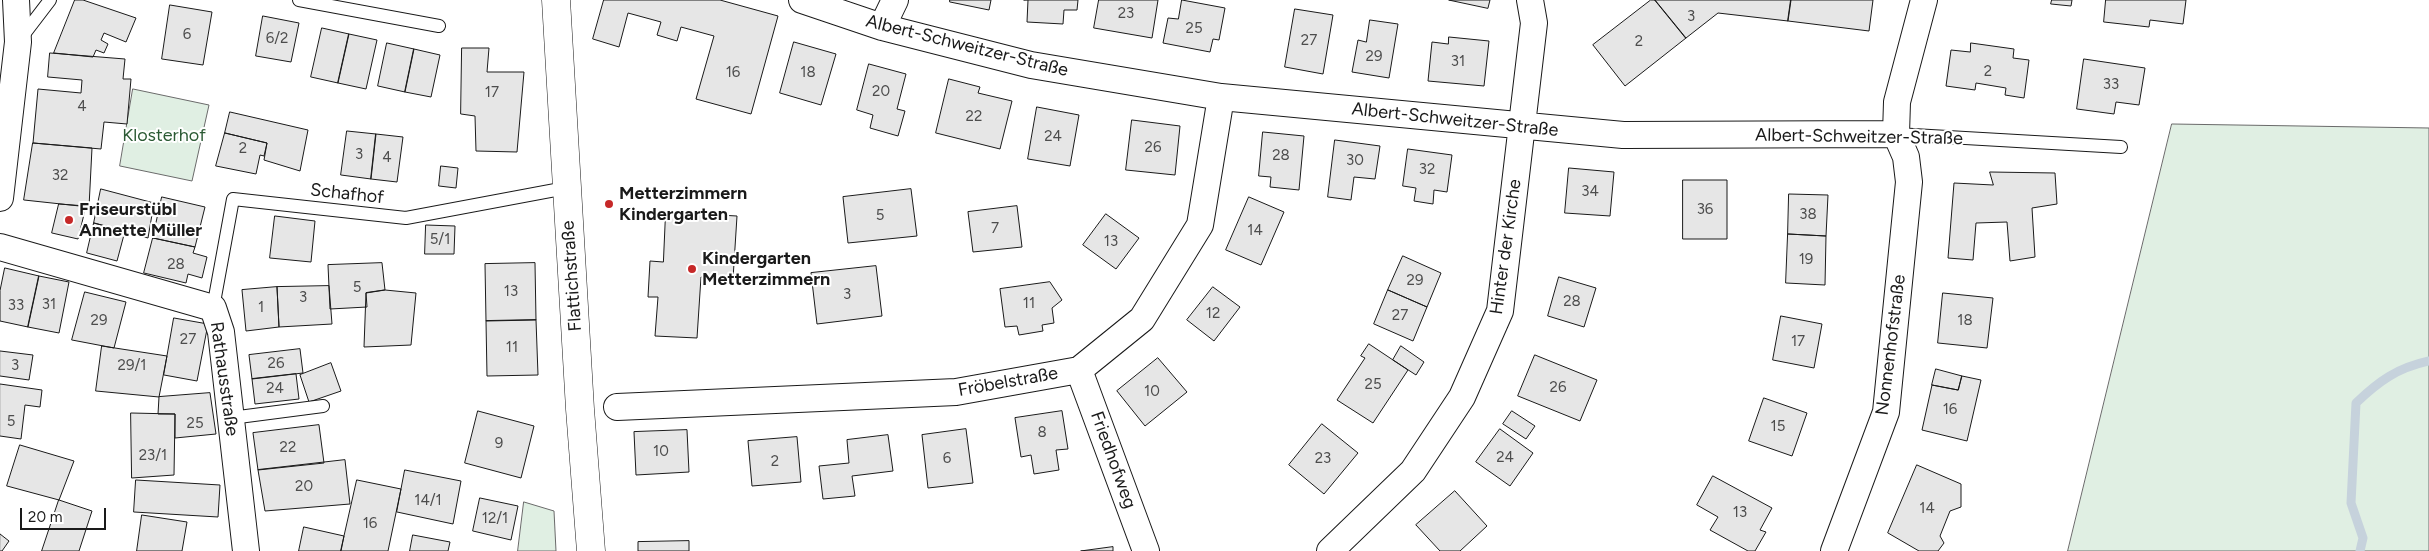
<!DOCTYPE html>
<meta charset="utf-8">
<style>
body{margin:0}
#map{position:relative;width:2429px;height:551px;overflow:hidden;background:#fff;font-family:Figtree,sans-serif}
canvas{display:block}
.scale{position:absolute;left:20px;top:508px;width:86px;height:22px;box-sizing:border-box;border:2px solid #1a1a1a;border-top:0;padding-left:6px;font-size:15px;line-height:18px;white-space:nowrap;color:#1a1a1a;-webkit-text-stroke:4px #fff;paint-order:stroke}
</style>
<div id="map">
<canvas width="2429" height="551"></canvas>
<div class="scale">20 m</div>
</div>
<script>
const context = document.querySelector('canvas').getContext('2d');
context.lineJoin = 'round';
function fill(path, color) {
  context.fillStyle = color;
  context.fill(path, 'evenodd');
}
function strokePath(path, color, width, dash) {
  context.strokeStyle = color;
  context.lineWidth = width;
  context.lineCap = dash ? 'butt' : 'round';
  context.setLineDash(dash || []);
  context.stroke(path);
}
function write(font, color, halo, rows, align = 'center') {
  context.font = font + ' Figtree,sans-serif';
  context.lineWidth = 4;
  context.setLineDash([]);
  context.textBaseline = 'middle';
  context.strokeStyle = halo;
  context.fillStyle = color;
  for (const [text, x, y, turn = 0] of rows) {
    context.save();
    context.translate(x, y);
    context.rotate((+turn || 0) * Math.PI / 180);
    context.textAlign = isNaN(turn) ? turn : align;
    if (halo) context.strokeText(text, 0, 0);
    context.fillText(text, 0, 0);
    context.restore();
  }
}
const green = new Path2D(`
 M 133,89 L 209,105 L 192,181 L 120,166 Z
 M 2172,124 L 2429,128 L 2429,551 L 2068,551 Z
 M 524,502 L 554,511 L 556,551 L 518,551 Z`);
fill(green, '#e0efe3');
strokePath(green, '#6a6a6a', 1);
strokePath(new Path2D(`
 M 2360,551 L 2363,538 L 2351,503 L 2356,403 C 2379,381 2397,368 2429,361`), '#c6d2dc', 9);
const building = new Path2D(`
 M 75,0 L 83,0 L 136,18 L 126,42 L 104,33 L 101,40 L 108,44 L 104,53 L 96,50 L 93,57 L 54,53 Z
 M 604,0 L 720,0 L 778,16 L 751,114 L 696,99 L 714,36 L 681,27 L 677,41 L 657,35 L 661,22 L 628,13 L 619,47 L 593,39 Z
 M 950,0 L 991,0 L 989,10 L 950,2 Z
 M 1024,0 L 1078,0 L 1077,10 L 1064,10 L 1063,24 L 1027,22 L 1028,0 Z
 M 1099,0 L 1158,0 L 1152,38 L 1094,28 Z
 M 1182,0 L 1225,8 L 1219,40 L 1213,39 L 1210,52 L 1163,43 L 1168,18 L 1178,19 Z
 M 1449,0 L 1490,0 L 1488,8 Z
 M 1651,0 L 1655,0 L 1686,38 L 1625,86 L 1593,45 Z
 M 1655,0 L 1791,0 L 1788,21 L 1718,13 L 1686,38 Z
 M 1791,0 L 1873,0 L 1869,31 L 1788,21 Z
 M 2052,0 L 2072,0 L 2071,6 L 2051,4 Z
 M 2106,0 L 2186,0 L 2183,24 L 2150,20 L 2149,27 L 2104,22 Z
 M 170,5 L 212,12 L 203,65 L 162,59 Z
 M 1295,9 L 1333,15 L 1323,74 L 1285,67 Z
 M 263,16 L 299,23 L 291,62 L 256,56 Z
 M 1370,20 L 1398,24 L 1389,78 L 1352,72 L 1358,40 L 1366,42 Z
 M 322,28 L 349,34 L 338,83 L 311,77 Z
 M 349,34 L 377,40 L 366,89 L 338,83 Z
 M 1449,37 L 1489,41 L 1484,86 L 1428,81 L 1432,42 L 1448,44 Z
 M 794,42 L 836,54 L 821,105 L 780,93 Z
 M 387,43 L 414,49 L 405,92 L 378,86 Z
 M 1971,43 L 2014,49 L 2013,58 L 2029,60 L 2024,98 L 2005,95 L 2006,88 L 1976,83 L 1975,90 L 1946,86 L 1951,50 L 1970,52 Z
 M 462,48 L 489,48 L 487,72 L 524,72 L 517,152 L 476,151 L 475,116 L 461,114 Z
 M 414,49 L 440,55 L 431,97 L 405,92 Z
 M 50,53 L 125,59 L 123,79 L 131,79 L 127,124 L 104,122 L 101,149 L 33,143 L 38,89 L 81,93 L 82,80 L 48,77 Z
 M 2084,59 L 2145,68 L 2139,105 L 2116,102 L 2114,114 L 2077,109 Z
 M 869,64 L 906,74 L 897,109 L 905,111 L 898,136 L 870,128 L 873,115 L 857,110 Z
 M 949,79 L 980,87 L 978,93 L 1012,101 L 1000,149 L 936,133 Z
 M 1037,107 L 1079,115 L 1070,166 L 1028,159 Z
 M 230,112 L 308,130 L 300,171 L 264,160 L 267,143 L 225,133 Z
 M 1132,120 L 1180,126 L 1175,175 L 1126,170 Z
 M 347,131 L 376,134 L 371,179 L 341,175 Z
 M 1263,132 L 1304,136 L 1299,190 L 1270,187 L 1271,177 L 1259,176 Z
 M 225,133 L 267,143 L 264,156 L 260,155 L 256,174 L 216,166 Z
 M 376,134 L 403,137 L 397,182 L 371,179 Z
 M 1335,140 L 1380,146 L 1375,179 L 1354,177 L 1351,200 L 1328,197 Z
 M 33,143 L 92,148 L 89,207 L 24,200 Z
 M 1408,149 L 1452,155 L 1447,192 L 1434,190 L 1433,204 L 1414,201 L 1416,188 L 1403,186 Z
 M 441,166 L 458,168 L 456,188 L 439,186 Z
 M 1569,168 L 1614,172 L 1610,216 L 1565,213 Z
 M 1990,172 L 2055,173 L 2057,204 L 2032,208 L 2035,257 L 2010,261 L 2007,222 L 1976,223 L 1973,260 L 1948,258 L 1954,183 L 1993,185 Z
 M 1683,180 L 1727,180 L 1727,239 L 1683,239 Z
 M 101,189 L 154,203 L 148,238 L 94,223 Z
 M 911,189 L 917,236 L 848,243 L 843,197 Z
 M 1789,194 L 1828,195 L 1826,236 L 1788,234 Z
 M 162,197 L 205,207 L 195,247 L 153,238 Z
 M 1249,197 L 1284,212 L 1261,265 L 1226,250 Z
 M 59,204 L 86,206 L 78,239 L 52,233 Z
 M 1017,206 L 1022,247 L 973,252 L 968,212 Z
 M 666,212 L 737,216 L 733,279 L 701,277 L 697,338 L 655,336 L 658,297 L 648,297 L 650,261 L 663,262 Z
 M 1106,214 L 1139,238 L 1116,269 L 1083,245 Z
 M 275,216 L 315,221 L 311,262 L 270,258 Z
 M 94,223 L 125,231 L 117,261 L 87,253 Z
 M 426,225 L 455,226 L 454,254 L 425,254 Z
 M 1788,234 L 1826,236 L 1825,285 L 1786,283 Z
 M 153,238 L 195,247 L 193,253 L 207,257 L 202,278 L 188,274 L 186,283 L 144,273 Z
 M 1403,256 L 1441,273 L 1427,307 L 1388,290 Z
 M 382,263 L 385,290 L 366,293 L 367,307 L 330,309 L 328,265 Z
 M 535,263 L 536,320 L 486,321 L 485,264 Z
 M 876,266 L 882,316 L 817,324 L 811,273 Z
 M 5,268 L 39,276 L 28,327 L 0,321 L 0,291 Z
 M 39,276 L 69,282 L 59,333 L 28,327 Z
 M 1559,277 L 1596,288 L 1584,327 L 1548,316 Z
 M 1050,282 L 1062,300 L 1052,308 L 1054,323 L 1042,325 L 1043,331 L 1019,335 L 1017,326 L 1005,327 L 1000,289 Z
 M 329,286 L 332,324 L 279,327 L 277,287 Z
 M 277,287 L 279,327 L 246,331 L 242,290 Z
 M 1213,287 L 1240,307 L 1214,341 L 1187,320 Z
 M 385,290 L 416,293 L 411,345 L 364,347 L 366,293 Z
 M 1388,290 L 1427,307 L 1413,341 L 1374,324 Z
 M 85,292 L 126,302 L 114,348 L 72,340 Z
 M 1943,293 L 1993,298 L 1987,348 L 1938,343 Z
 M 1781,316 L 1822,324 L 1814,368 L 1773,360 Z
 M 174,318 L 208,324 L 197,381 L 164,375 Z
 M 536,320 L 538,375 L 487,376 L 486,321 Z
 M 1369,344 L 1408,370 L 1373,423 L 1337,400 L 1365,358 L 1361,356 Z
 M 102,346 L 167,356 L 159,397 L 96,391 Z
 M 1401,346 L 1424,362 L 1416,375 L 1393,360 Z
 M 300,349 L 303,373 L 252,379 L 249,355 Z
 M 0,351 L 33,355 L 29,380 L 0,376 Z
 M 1535,355 L 1597,380 L 1580,421 L 1518,396 Z
 M 1158,358 L 1187,392 L 1145,426 L 1117,391 Z
 M 331,363 L 341,391 L 309,402 L 300,375 Z
 M 1936,369 L 1962,376 L 1958,390 L 1932,385 Z
 M 296,374 L 299,399 L 255,404 L 252,379 Z
 M 1962,376 L 1981,380 L 1967,441 L 1922,430 L 1932,385 L 1958,390 Z
 M 0,384 L 42,390 L 40,407 L 25,405 L 21,439 L 0,436 Z
 M 210,393 L 216,434 L 175,438 L 175,414 L 158,414 L 159,397 Z
 M 1764,398 L 1807,413 L 1792,456 L 1749,441 Z
 M 478,411 L 534,426 L 521,478 L 465,463 Z
 M 1062,411 L 1068,449 L 1056,450 L 1059,470 L 1034,474 L 1031,455 L 1021,457 L 1015,418 Z
 M 1512,411 L 1535,426 L 1526,439 L 1503,424 Z
 M 131,413 L 175,414 L 174,475 L 132,478 Z
 M 1322,424 L 1358,453 L 1324,494 L 1289,465 Z
 M 319,425 L 324,463 L 258,470 L 253,433 Z
 M 966,429 L 973,483 L 928,488 L 922,435 Z
 M 1500,429 L 1533,453 L 1510,486 L 1476,462 Z
 M 687,430 L 689,472 L 636,475 L 634,432 Z
 M 888,435 L 893,471 L 852,476 L 855,496 L 823,499 L 819,466 L 849,463 L 847,440 Z
 M 797,437 L 801,482 L 752,486 L 748,441 Z
 M 20,445 L 74,461 L 59,500 L 7,486 Z
 M 345,460 L 350,504 L 265,511 L 258,470 Z
 M 1917,465 L 1961,484 L 1961,507 L 1950,511 L 1940,536 L 1944,543 L 1938,551 L 1919,551 L 1888,533 Z
 M 405,470 L 461,481 L 453,524 L 397,512 Z
 M 1713,476 L 1772,508 L 1760,530 L 1766,532 L 1755,551 L 1748,551 L 1710,530 L 1718,517 L 1697,505 Z
 M 136,480 L 220,485 L 218,517 L 134,512 Z
 M 357,480 L 401,489 L 388,551 L 341,551 Z
 M 1455,491 L 1487,526 L 1460,551 L 1440,551 L 1416,525 Z
 M 480,498 L 518,506 L 511,540 L 473,531 Z
 M 59,500 L 92,511 L 79,551 L 42,551 Z
 M 142,515 L 187,522 L 182,551 L 137,551 Z
 M 304,527 L 344,536 L 341,551 L 299,551 Z
 M 0,534 L 9,541 L 2,551 L 0,551 Z
 M 413,535 L 450,542 L 448,551 L 410,551 Z
 M 689,541 L 689,551 L 638,551 L 638,542 Z
 M 1113,547 L 1113,551 L 1081,551 Z`);
fill(building, '#e6e6e6');
strokePath(building, '#1a1a1a', 1);
const service = new Path2D(`
 M 299,0 L 439,26
 M 21,38 L 50,0
 M 1896,134 L 2121,147
 M 213,308 L 233,199 L 406,218 L 566,188
 M 231,418 L 323,406`);
const minor = new Path2D(`
 M 802,0 L 882,27 L 1031,65 L 1221,97 L 1623,135 L 1896,134
 M 882,27 L 895,0
 M 0,198 L 18,42 L 16,0
 M 0,247 L 213,308 L 221,332 L 246,551
 M 1079,370 L 1146,551
 M 617,407 L 956,392 L 1079,370 L 1142,319 L 1200,225 L 1221,97
 M 1330,551 L 1413,471 L 1462,397 L 1500,311 L 1534,23 L 1530,0
 M 1834,551 L 1886,412 L 1909,182 L 1906,157 L 1896,134 L 1897,102 L 1924,0`);
const secondary = new Path2D(`
 M 556,0 L 580,409 L 591,551`);
strokePath(service, '#1a1a1a', 14);
strokePath(minor, '#1a1a1a', 28);
strokePath(secondary, '#1a1a1a', 29);
strokePath(service, '#fff', 12);
strokePath(minor, '#fff', 26);
strokePath(secondary, '#fff', 28);
for (const [x, y, r, color] of [
 [609,204,5,"#c62828"],
 [69,220,5,"#c62828"],
 [692,269,5,"#c62828"]
]) {
  const dot = new Path2D();
  dot.arc(x, y, r, 0, 2 * Math.PI);
  context.fillStyle = color;
  context.fill(dot);
  strokePath(dot, '#fff', 2);
}
write('15px', '#4d4d4d', null, [
 ["23",1126,14],
 ["3",1691,17],
 ["25",1194,29],
 ["6",187,35],
 ["6/2",277,39],
 ["27",1309,41],
 ["2",1639,42],
 ["29",1374,57],
 ["31",1458,62],
 ["2",1988,72],
 ["16",733,73],
 ["18",808,73],
 ["33",2111,85],
 ["20",881,92],
 ["17",492,93],
 ["4",82,107],
 ["22",974,117],
 ["24",1053,137],
 ["26",1153,148],
 ["2",243,149],
 ["3",359,155],
 ["28",1281,156],
 ["4",387,158],
 ["30",1355,161],
 ["32",1427,170],
 ["32",60,176],
 ["34",1590,192],
 ["36",1705,210],
 ["38",1808,215],
 ["5",880,216],
 ["7",995,229],
 ["14",1255,231],
 ["5/1",440,240],
 ["13",1111,242],
 ["19",1806,260],
 ["28",176,265],
 ["29",1415,281],
 ["5",357,288],
 ["13",511,292],
 ["3",847,295],
 ["3",303,298],
 ["28",1572,302],
 ["11",1029,304],
 ["31",49,305],
 ["33",16,306],
 ["1",261,308],
 ["12",1213,314],
 ["27",1400,316],
 ["29",99,321],
 ["18",1965,321],
 ["27",188,340],
 ["17",1798,342],
 ["11",512,348],
 ["26",276,364],
 ["3",15,366],
 ["29/1",132,366],
 ["25",1373,385],
 ["26",1558,388],
 ["24",275,389],
 ["10",1152,392],
 ["16",1950,410],
 ["5",11,422],
 ["25",195,424],
 ["15",1778,427],
 ["8",1042,433],
 ["9",499,444],
 ["22",288,448],
 ["10",661,452],
 ["23/1",153,456],
 ["24",1505,458],
 ["6",947,459],
 ["23",1323,459],
 ["2",775,462],
 ["20",304,487],
 ["14/1",428,501],
 ["14",1927,509],
 ["13",1740,513],
 ["12/1",495,519],
 ["16",370,524]
]);
write('18px', '#1a1a1a', '#fff', [
 ["Albert-Schweitzer-Straße",967,46,14],
 ["Albert-Schweitzer-Straße",1455,120,6],
 ["Albert-Schweitzer-Straße",1859,137,1],
 ["Schafhof",347,194,6],
 ["Hinter der Kirche",1506,247,-82],
 ["Flattichstraße",572,276,-94],
 ["Nonnenhofstraße",1891,345,-83],
 ["Rathausstraße",224,379,82],
 ["Fröbelstraße",1008,382,-10],
 ["Friedhofweg",1113,460,70]
]);
write('18px', '#2b5a34', '#fff', [
 ["Klosterhof",164,136]
]);
write('bold 18px', '#1a1a1a', '#fff', [
 ["Metterzimmern",619,194],
 ["Kindergarten",619,215],
 ["Friseurstübl",79,210],
 ["Annette Müller",79,231],
 ["Kindergarten",702,259],
 ["Metterzimmern",702,280]
], 'left');
</script>
